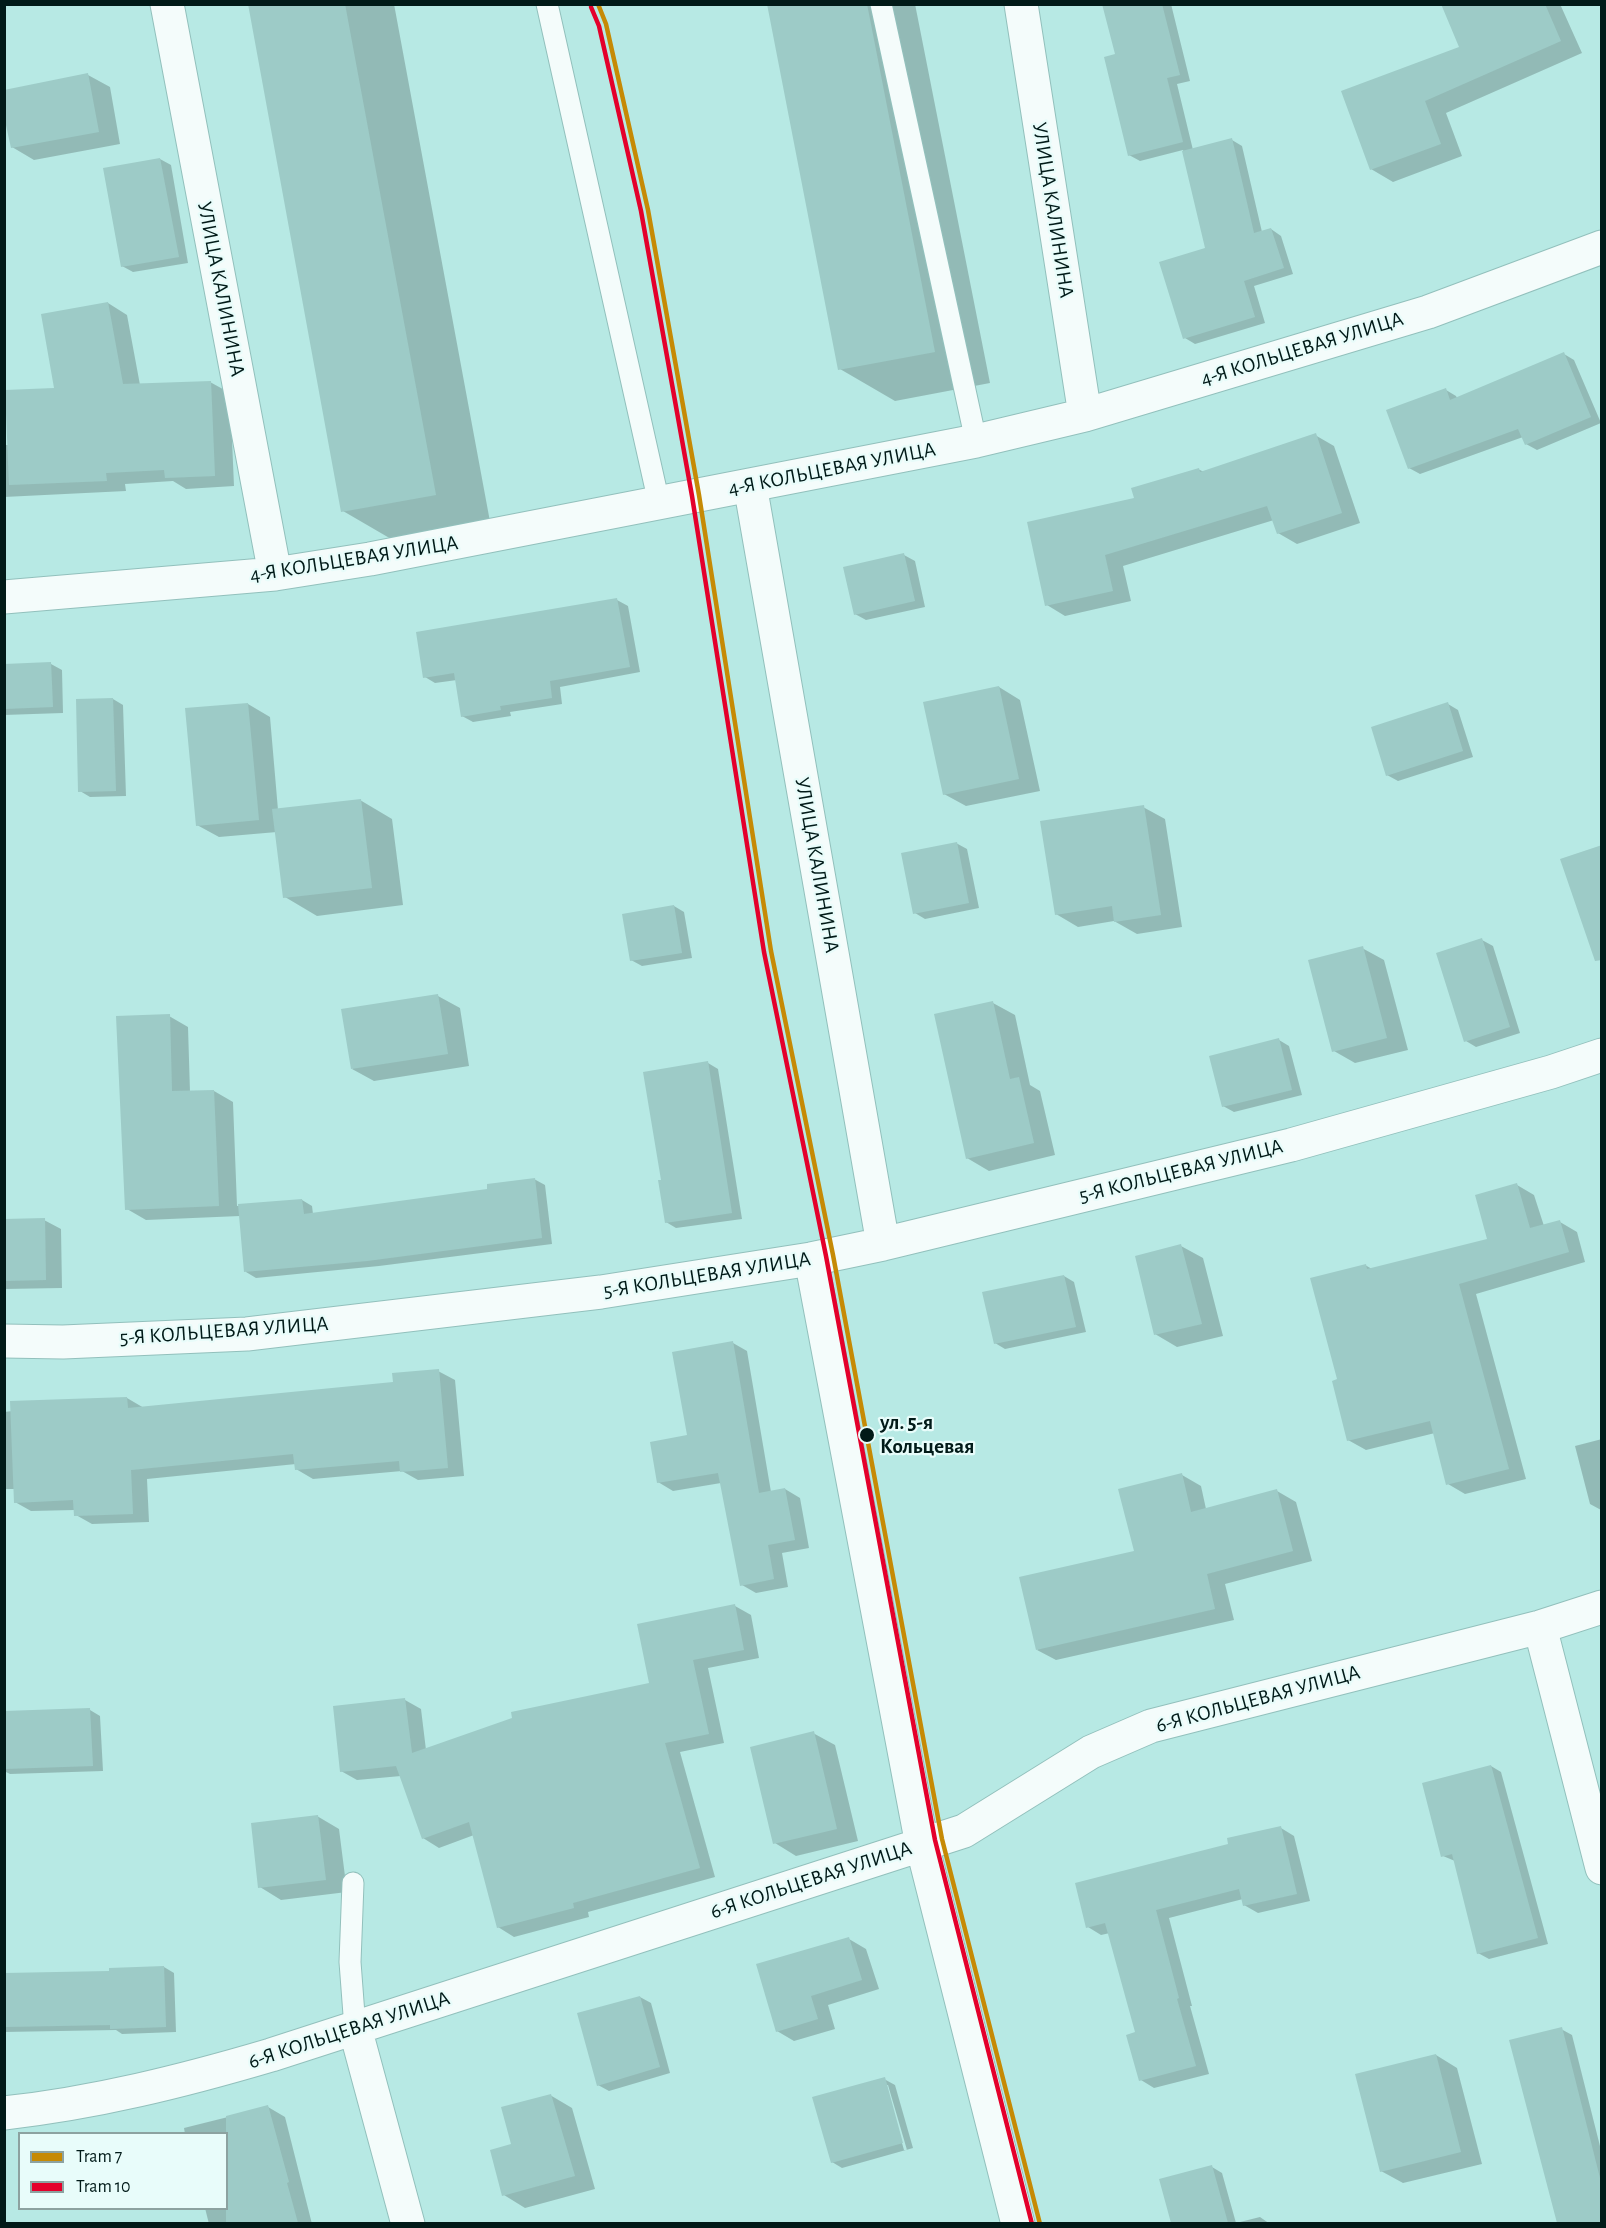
<!DOCTYPE html>
<meta charset="utf-8">
<style>
body{margin:0}
#map{position:relative;width:1606px;height:2228px;overflow:hidden;background:#b7e9e4;font-family:"Alegreya Sans",sans-serif}
canvas{display:block}
.frame{position:absolute;inset:0;border:6px solid #011a18;pointer-events:none}
.legend{position:absolute;left:18px;top:2132px;width:210px;height:78px;box-sizing:border-box;background:#e8fcfa;border:2px solid #8ca2a0;margin:0;padding:8px 10px;list-style:none;font-size:18px;color:#011a18}
.legend li{display:flex;align-items:center;gap:12px;height:30px}
.legend b{width:30px;border:2px solid #8ca2a0}
</style>
<div id="map">
<canvas width="1606" height="2228"></canvas>
<div class="frame"></div>
<ul class="legend">
<li><b style="height:8px;background:#c68a05"></b>Tram 7</li>
<li><b style="height:8px;background:#e4002b"></b>Tram 10</li>
</ul>
</div>
<script>
const context = document.querySelector('canvas').getContext('2d');
context.lineJoin = 'round';
function fill(path, color) {
  context.fillStyle = color;
  context.fill(path, 'evenodd');
}
function strokePath(path, color, width, dash) {
  context.strokeStyle = color;
  context.lineWidth = width;
  context.lineCap = dash ? 'butt' : 'round';
  context.setLineDash(dash || []);
  context.stroke(path);
}
function write(font, color, halo, rows, align = 'center') {
  context.font = font + ' "Alegreya Sans",sans-serif';
  context.lineWidth = 4.5;
  context.setLineDash([]);
  context.textBaseline = 'middle';
  context.strokeStyle = halo;
  context.fillStyle = color;
  for (const [text, x, y, turn = 0] of rows) {
    context.save();
    context.translate(x, y);
    context.rotate((+turn || 0) * Math.PI / 180);
    context.textAlign = isNaN(turn) ? turn : align;
    if (halo) context.strokeText(text, 0, 0);
    context.fillText(text, 0, 0);
    context.restore();
  }
}
fill(new Path2D(`
 M 249,4 L 394,4 L 491,527 L 398,543 L 343,511 Z
 M 768,4 L 915,4 L 990,383 L 895,401 L 840,369 Z
 M 1103,4 L 1171,4 L 1190,81 L 1177,84 L 1193,150 L 1232,140 L 1242,146 L 1262,232 L 1271,229 L 1281,236 L 1293,274 L 1254,286 L 1265,323 L 1195,344 L 1185,338 L 1207,249 L 1183,150 L 1140,161 L 1129,155 L 1117,56 Z
 M 1442,4 L 1560,4 L 1582,53 L 1446,113 L 1462,156 L 1393,182 L 1371,169 L 1461,48 Z
 M 88,75 L 110,87 L 120,144 L 34,160 L 12,147 Z
 M 160,159 L 171,165 L 188,263 L 133,272 L 122,266 L 105,169 Z
 M 108,303 L 127,315 L 140,385 L 210,382 L 230,393 L 234,486 L 186,489 L 173,481 L 125,484 L 126,491 L 4,497 L 4,445 L 9,445 L 56,390 Z
 M 1564,354 L 1574,360 L 1601,423 L 1537,450 L 1526,444 L 1523,437 L 1420,474 L 1409,468 L 1446,390 L 1456,396 L 1457,398 Z
 M 1315,435 L 1334,446 L 1360,523 L 1297,544 L 1278,533 L 1274,520 L 1123,566 L 1131,601 L 1065,616 L 1047,605 L 1136,499 L 1198,469 L 1204,472 Z
 M 904,555 L 915,561 L 925,607 L 866,620 L 855,614 Z
 M 617,600 L 628,606 L 640,672 L 560,687 L 562,704 L 510,712 L 511,716 L 473,722 L 462,716 L 457,680 L 435,683 L 425,677 Z
 M 51,664 L 62,670 L 63,713 L 4,715 L 4,666 Z
 M 999,687 L 1020,700 L 1040,791 L 966,806 L 944,794 Z
 M 113,699 L 123,705 L 126,796 L 90,797 L 80,791 Z
 M 248,704 L 270,717 L 278,810 L 360,800 L 392,819 L 403,905 L 317,916 L 285,897 L 277,832 L 219,837 L 197,825 Z
 M 1448,704 L 1458,710 L 1473,757 L 1398,781 L 1387,775 Z
 M 1143,807 L 1165,819 L 1182,927 L 1137,934 L 1114,921 L 1078,927 L 1056,914 Z
 M 956,843 L 967,849 L 979,908 L 925,919 L 915,913 Z
 M 674,906 L 684,912 L 692,958 L 642,966 L 631,960 Z
 M 1482,940 L 1493,946 L 1520,1033 L 1476,1047 L 1466,1041 Z
 M 1362,948 L 1384,960 L 1408,1050 L 1355,1063 L 1334,1051 Z
 M 438,996 L 460,1008 L 469,1066 L 374,1081 L 352,1069 Z
 M 993,1003 L 1015,1015 L 1030,1085 L 1040,1091 L 1055,1155 L 989,1171 L 967,1158 Z
 M 169,1016 L 188,1027 L 190,1092 L 214,1091 L 233,1102 L 237,1206 L 302,1200 L 312,1206 L 313,1214 L 489,1190 L 534,1179 L 545,1185 L 552,1244 L 379,1266 L 256,1278 L 246,1272 L 240,1216 L 146,1220 L 127,1209 Z
 M 1279,1040 L 1289,1046 L 1302,1095 L 1234,1112 L 1223,1106 Z
 M 708,1063 L 718,1069 L 742,1219 L 676,1228 L 666,1222 L 663,1181 Z
 M 1517,1185 L 1534,1195 L 1544,1226 L 1560,1222 L 1577,1232 L 1585,1262 L 1476,1294 L 1526,1479 L 1465,1494 L 1448,1484 L 1435,1433 L 1366,1450 L 1348,1440 L 1339,1381 L 1365,1265 L 1372,1269 L 1489,1240 Z
 M 4,1220 L 44,1220 L 61,1229 L 62,1288 L 4,1289 Z
 M 1181,1246 L 1203,1258 L 1223,1336 L 1177,1347 L 1155,1334 Z
 M 1064,1276 L 1074,1282 L 1086,1332 L 1005,1349 L 995,1343 Z
 M 733,1343 L 747,1351 L 771,1492 L 785,1489 L 800,1498 L 809,1548 L 782,1553 L 788,1587 L 756,1593 L 742,1585 L 721,1483 L 673,1491 L 658,1482 L 688,1436 Z
 M 438,1371 L 455,1380 L 464,1476 L 418,1480 L 402,1471 L 313,1479 L 296,1469 L 296,1464 L 147,1479 L 149,1522 L 92,1524 L 76,1515 L 75,1510 L 31,1511 L 15,1502 L 15,1489 L 4,1489 L 4,1412 L 127,1398 L 144,1408 L 394,1383 Z
 M 1602,1439 L 1602,1509 L 1601,1510 L 1590,1504 L 1575,1446 Z
 M 1182,1475 L 1201,1486 L 1206,1509 L 1277,1491 L 1296,1502 L 1312,1561 L 1225,1584 L 1234,1620 L 1056,1660 L 1037,1650 L 1135,1552 Z
 M 735,1606 L 751,1615 L 759,1658 L 708,1668 L 724,1743 L 680,1752 L 715,1877 L 588,1912 L 589,1917 L 514,1937 L 498,1927 L 474,1835 L 439,1848 L 423,1838 L 401,1776 L 357,1780 L 341,1771 L 405,1700 L 421,1709 L 426,1750 L 651,1685 Z
 M 90,1710 L 100,1716 L 103,1771 L 10,1774 L 4,1771 L 4,1713 Z
 M 813,1733 L 835,1745 L 858,1841 L 796,1856 L 775,1843 Z
 M 1491,1766 L 1501,1772 L 1548,1944 L 1489,1959 L 1478,1953 L 1455,1861 L 1443,1856 Z
 M 317,1816 L 339,1829 L 347,1892 L 281,1900 L 260,1887 Z
 M 1281,1828 L 1294,1836 L 1310,1901 L 1258,1913 L 1244,1905 L 1243,1899 L 1169,1918 L 1192,2006 L 1190,2006 L 1209,2074 L 1154,2088 L 1141,2080 L 1137,2033 L 1110,1933 L 1101,1935 L 1088,1927 L 1230,1845 Z
 M 849,1939 L 866,1949 L 879,1989 L 828,2005 L 835,2029 L 794,2041 L 777,2031 Z
 M 164,1967 L 174,1973 L 176,2032 L 122,2034 L 116,2030 L 4,2032 L 4,1975 L 111,1972 Z
 M 640,1997 L 651,2003 L 670,2073 L 609,2091 L 598,2085 Z
 M 1561,2029 L 1572,2035 L 1602,2154 L 1602,2224 L 1558,2224 L 1537,2137 Z
 M 1436,2055 L 1457,2068 L 1482,2164 L 1403,2183 L 1381,2171 Z
 M 884,2079 L 895,2085 L 913,2148 L 842,2168 L 832,2162 ZM 885,2085 L 888,2085 L 907,2150 L 904,2150 Z
 M 550,2095 L 572,2108 L 595,2189 L 525,2208 L 504,2195 L 513,2145 Z
 M 268,2107 L 285,2117 L 312,2224 L 209,2224 L 205,2208 L 226,2208 L 226,2134 L 185,2134 L 184,2128 Z
 M 1212,2167 L 1222,2173 L 1236,2223 L 1260,2217 L 1270,2224 L 1172,2224 L 1161,2180 Z`), '#0003');
fill(new Path2D(`
 M 248,4 L 345,4 L 436,495 L 341,512 Z
 M 767,4 L 867,4 L 935,352 L 838,370 Z
 M 1102,4 L 1162,4 L 1180,75 L 1167,78 L 1183,142 L 1128,156 L 1104,57 L 1115,54 Z
 M 1441,4 L 1545,4 L 1561,41 L 1425,101 L 1441,144 L 1370,170 L 1341,91 L 1459,47 Z
 M 88,73 L 99,132 L 11,148 L 4,116 L 4,90 Z
 M 1232,138 L 1254,233 L 1271,228 L 1284,268 L 1244,281 L 1255,317 L 1183,339 L 1159,262 L 1205,248 L 1182,151 Z
 M 160,158 L 179,257 L 121,267 L 103,168 Z
 M 108,302 L 123,384 L 211,381 L 215,476 L 165,478 L 164,470 L 106,473 L 107,481 L 9,485 L 5,390 L 54,388 L 41,314 Z
 M 1564,352 L 1591,417 L 1525,445 L 1518,429 L 1408,469 L 1386,410 L 1446,388 L 1450,400 Z
 M 1316,433 L 1342,513 L 1277,534 L 1267,506 L 1105,555 L 1113,591 L 1045,606 L 1027,522 L 1134,498 L 1131,488 L 1199,468 L 1200,472 Z
 M 904,553 L 915,601 L 854,615 L 843,567 Z
 M 617,598 L 630,667 L 550,681 L 552,698 L 500,706 L 501,710 L 461,717 L 454,673 L 423,678 L 416,632 Z
 M 51,662 L 53,707 L 4,709 L 4,664 Z
 M 999,686 L 1019,779 L 943,795 L 923,702 Z
 M 113,698 L 116,791 L 78,792 L 76,699 Z
 M 1448,702 L 1463,751 L 1386,776 L 1371,727 Z
 M 248,703 L 259,820 L 196,826 L 185,708 Z
 M 361,799 L 372,888 L 283,898 L 272,809 Z
 M 1144,805 L 1161,915 L 1114,922 L 1112,906 L 1055,915 L 1040,821 Z
 M 957,842 L 969,903 L 913,914 L 901,853 Z
 M 1602,845 L 1602,960 L 1595,961 L 1560,859 Z
 M 674,905 L 682,953 L 630,961 L 622,914 Z
 M 1482,938 L 1510,1027 L 1464,1042 L 1436,953 Z
 M 1363,946 L 1387,1038 L 1332,1052 L 1308,960 Z
 M 438,994 L 448,1054 L 351,1069 L 341,1009 Z
 M 993,1001 L 1010,1079 L 1019,1077 L 1034,1143 L 966,1159 L 934,1014 Z
 M 170,1014 L 172,1091 L 214,1090 L 219,1206 L 125,1210 L 116,1016 Z
 M 1279,1038 L 1292,1090 L 1222,1107 L 1209,1056 Z
 M 708,1061 L 732,1213 L 665,1223 L 658,1180 L 661,1180 L 643,1072 Z
 M 535,1178 L 542,1238 L 367,1261 L 244,1272 L 238,1204 L 302,1199 L 304,1214 L 487,1189 L 487,1184 Z
 M 1517,1183 L 1530,1228 L 1560,1220 L 1569,1252 L 1459,1284 L 1509,1469 L 1446,1485 L 1430,1421 L 1347,1441 L 1332,1381 L 1337,1379 L 1310,1278 L 1366,1264 L 1367,1269 L 1487,1239 L 1475,1195 Z
 M 45,1218 L 46,1280 L 4,1281 L 4,1219 Z
 M 1181,1244 L 1202,1324 L 1154,1335 L 1135,1256 Z
 M 1064,1275 L 1076,1327 L 994,1344 L 982,1292 Z
 M 733,1341 L 759,1493 L 785,1488 L 795,1540 L 768,1545 L 774,1579 L 740,1586 L 718,1473 L 657,1483 L 650,1442 L 687,1435 L 672,1352 Z
 M 439,1369 L 448,1468 L 400,1472 L 399,1461 L 295,1470 L 293,1454 L 131,1470 L 133,1514 L 74,1516 L 73,1500 L 14,1503 L 10,1401 L 127,1397 L 128,1408 L 393,1382 L 392,1373 Z
 M 1182,1473 L 1191,1512 L 1277,1489 L 1293,1551 L 1207,1574 L 1215,1609 L 1036,1650 L 1019,1577 L 1134,1551 L 1118,1489 Z
 M 735,1604 L 744,1650 L 693,1660 L 709,1734 L 665,1743 L 700,1868 L 573,1903 L 574,1908 L 497,1928 L 469,1822 L 422,1839 L 396,1766 L 340,1772 L 333,1706 L 405,1698 L 412,1753 L 512,1718 L 511,1712 L 649,1683 L 637,1624 Z
 M 90,1708 L 93,1766 L 4,1769 L 4,1711 Z
 M 814,1731 L 837,1829 L 773,1844 L 750,1747 Z
 M 1491,1765 L 1538,1938 L 1477,1954 L 1452,1854 L 1441,1857 L 1422,1783 Z
 M 318,1815 L 326,1880 L 258,1888 L 251,1823 Z
 M 1281,1826 L 1297,1894 L 1243,1906 L 1239,1889 L 1156,1910 L 1179,1998 L 1177,1999 L 1196,2066 L 1139,2081 L 1126,2035 L 1135,2032 L 1105,1923 L 1086,1928 L 1075,1883 L 1228,1844 L 1227,1838 Z
 M 849,1937 L 862,1980 L 811,1996 L 818,2019 L 776,2032 L 756,1964 Z
 M 164,1966 L 166,2027 L 110,2029 L 110,2025 L 4,2027 L 4,1973 L 109,1971 L 109,1968 Z
 M 640,1996 L 660,2067 L 597,2086 L 577,2013 Z
 M 1562,2027 L 1602,2186 L 1602,2223 L 1557,2223 L 1509,2040 Z
 M 1436,2054 L 1461,2152 L 1380,2172 L 1355,2074 Z
 M 885,2077 L 903,2143 L 831,2163 L 812,2097 Z
 M 551,2094 L 575,2176 L 502,2196 L 490,2150 L 511,2144 L 501,2107 Z
 M 268,2105 L 289,2182 L 287,2183 L 298,2223 L 226,2223 L 226,2116 Z
 M 1212,2165 L 1228,2223 L 1171,2223 L 1159,2179 Z`), '#9dcbc7');
const lane = new Path2D(`
 M 547,4 L 659,503
 M 881,4 L 976,441
 M 353,1883 L 350,1962 L 355,2028`);
const street = new Path2D(`
 M 167,4 L 275,574
 M 1021,4 L 1085,415
 M 750,485 L 883,1244
 M 4,597 L 275,574 L 370,559 L 976,441 L 1085,415 L 1428,312 L 1602,247
 M 811,1259 L 922,1845 L 1018,2224
 M 4,1341 L 63,1342 L 247,1334 L 601,1292 L 811,1259 L 883,1244 L 1291,1145 L 1551,1072 L 1602,1055
 M 1540,1627 L 1602,1868
 M 355,2028 L 408,2224
 M 4,2113 C 95,2103 183,2081 271,2055 L 964,1831 L 1091,1752 L 1151,1726 L 1540,1627 L 1602,1607`);
strokePath(lane, '#92c0bc', 23);
strokePath(street, '#92c0bc', 35);
strokePath(lane, '#f4fcfb', 21);
strokePath(street, '#f4fcfb', 33);
strokePath(new Path2D(`
 M 598,4 L 606,24 L 648,210 L 699,495 L 771,951 L 833,1255 L 942,1839 L 1040,2224`), '#c68a05', 4.5);
strokePath(new Path2D(`
 M 591,7 L 599,26 L 641,211 L 692,496 L 764,952 L 826,1256 L 935,1840 L 1032,2224`), '#e4002b', 4.5);
for (const [x, y, r, color] of [
 [867,1435,8,"#011a18"]
]) {
  const dot = new Path2D();
  dot.arc(x, y, r, 0, 2 * Math.PI);
  context.fillStyle = color;
  context.fill(dot);
  strokePath(dot, '#e8fcfa', 2);
}
write('21px', '#011a18', '#e8fcfa', [
 ["УЛИЦА КАЛИНИНА",1053,210,81],
 ["УЛИЦА КАЛИНИНА",221,289,79],
 ["4-Я КОЛЬЦЕВАЯ УЛИЦА",1302,349,-17],
 ["4-Я КОЛЬЦЕВАЯ УЛИЦА",832,469,-11],
 ["4-Я КОЛЬЦЕВАЯ УЛИЦА",354,559,-9],
 ["УЛИЦА КАЛИНИНА",817,865,80],
 ["5-Я КОЛЬЦЕВАЯ УЛИЦА",1181,1171,-14],
 ["5-Я КОЛЬЦЕВАЯ УЛИЦА",707,1275,-9],
 ["5-Я КОЛЬЦЕВАЯ УЛИЦА",224,1331,-4],
 ["6-Я КОЛЬЦЕВАЯ УЛИЦА",1258,1699,-15],
 ["6-Я КОЛЬЦЕВАЯ УЛИЦА",811,1880,-18],
 ["6-Я КОЛЬЦЕВАЯ УЛИЦА",349,2030,-18]
]);
write('bold 21px', '#011a18', '#e8fcfa', [
 ["ул. 5-я",880,1423],
 ["Кольцевая",880,1447]
], 'left');
</script>
